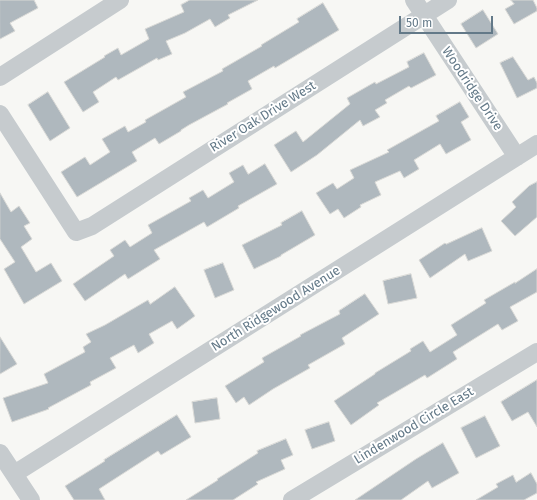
<!DOCTYPE html>
<style>
body{margin:0}
#map{position:relative;width:537px;height:500px;overflow:hidden;background:#f7f7f4;font-family:"Fira Sans",sans-serif}
canvas{display:block}
.scale{position:absolute;left:399px;top:16px;width:94px;height:18px;box-sizing:border-box;border:2px solid #637988;border-top:0;padding-left:5px;font-size:12px;line-height:14px;white-space:nowrap;color:#637988;-webkit-text-stroke:3px #fff;paint-order:stroke}
</style>
<div id="map">
<canvas width="537" height="500"></canvas>
<div class="scale">50 m</div>
</div>
<script>
const context = document.querySelector('canvas').getContext('2d');
context.lineJoin = 'round';
function fill(path, color) {
  context.fillStyle = color;
  context.fill(path, 'evenodd');
}
function strokePath(path, color, width, dash) {
  context.strokeStyle = color;
  context.lineWidth = width;
  context.lineCap = dash ? 'butt' : 'round';
  context.setLineDash(dash || []);
  context.stroke(path);
}
function write(font, color, halo, rows, align = 'center') {
  context.font = font + ' "Fira Sans",sans-serif';
  context.lineWidth = 4;
  context.setLineDash([]);
  context.textBaseline = 'middle';
  context.strokeStyle = halo;
  context.fillStyle = color;
  for (const [text, x, y, turn = 0] of rows) {
    context.save();
    context.translate(x, y);
    context.rotate((+turn || 0) * Math.PI / 180);
    context.textAlign = isNaN(turn) ? turn : align;
    if (halo) context.strokeText(text, 0, 0);
    context.fillText(text, 0, 0);
    context.restore();
  }
}
const building = new Path2D(`
 M 0,0 L 34,0 L 38,8 L 10,23 L 15,31 L 0,39 Z
 M 190,0 L 258,0 L 228,15 L 230,18 L 215,27 L 210,19 L 185,33 L 166,41 L 172,54 L 158,60 L 157,58 L 118,80 L 116,77 L 93,92 L 99,102 L 83,112 L 64,82 L 105,57 L 104,56 L 118,48 L 121,55 L 149,39 L 145,29 L 184,12 L 181,5 Z
 M 511,0 L 533,0 L 537,8 L 537,11 L 514,24 L 505,9 L 514,4 Z
 M 323,3 L 339,30 L 275,68 L 274,66 L 248,81 L 252,89 L 227,103 L 228,104 L 189,125 L 181,130 L 181,131 L 159,144 L 155,138 L 132,152 L 137,161 L 77,197 L 61,172 L 85,157 L 90,165 L 110,152 L 102,139 L 125,126 L 128,132 L 146,122 L 145,120 L 186,97 L 183,92 L 223,71 L 222,69 L 262,46 L 261,45 L 299,22 L 297,19 Z
 M 483,10 L 498,34 L 476,48 L 461,24 Z
 M 424,53 L 436,75 L 411,88 L 409,86 L 385,100 L 387,103 L 375,110 L 380,117 L 363,126 L 360,120 L 317,155 L 291,172 L 274,145 L 296,131 L 303,142 L 350,104 L 347,98 L 375,82 L 376,84 L 409,67 L 407,62 Z
 M 513,57 L 528,80 L 534,77 L 537,83 L 537,88 L 517,98 L 500,63 Z
 M 48,92 L 70,128 L 50,141 L 28,105 Z
 M 460,102 L 469,117 L 461,122 L 471,140 L 446,154 L 440,144 L 414,160 L 419,169 L 404,178 L 400,171 L 375,182 L 381,195 L 360,205 L 361,207 L 344,218 L 338,209 L 330,214 L 316,193 L 333,183 L 337,189 L 354,178 L 350,170 L 389,152 L 387,150 L 439,121 L 436,116 Z
 M 265,164 L 277,184 L 238,206 L 239,208 L 207,227 L 204,222 L 154,250 L 160,259 L 128,279 L 125,274 L 85,301 L 73,284 L 114,256 L 110,250 L 125,240 L 130,247 L 152,233 L 148,225 L 191,201 L 189,198 L 203,190 L 208,198 L 234,182 L 229,173 L 243,165 L 248,174 Z
 M 537,182 L 537,217 L 515,236 L 501,221 L 516,207 L 512,202 L 529,186 Z
 M 0,193 L 11,212 L 19,206 L 30,223 L 24,226 L 32,239 L 21,247 L 36,272 L 51,263 L 62,281 L 24,304 L 4,269 L 15,262 L 0,239 Z
 M 302,211 L 315,235 L 281,255 L 281,256 L 254,269 L 242,245 L 282,225 L 281,223 Z
 M 482,228 L 492,251 L 468,261 L 465,254 L 430,278 L 419,260 L 445,243 L 446,244 Z
 M 223,263 L 234,290 L 215,298 L 204,270 Z
 M 537,269 L 537,292 L 510,307 L 518,321 L 502,330 L 498,324 L 453,352 L 457,359 L 427,378 L 425,375 L 377,403 L 379,405 L 351,425 L 334,401 L 375,374 L 375,373 L 411,351 L 410,349 L 423,341 L 430,352 L 457,335 L 451,325 L 486,303 L 484,300 L 515,282 L 515,283 Z
 M 411,274 L 417,298 L 388,304 L 383,281 Z
 M 175,287 L 195,316 L 177,329 L 172,321 L 149,334 L 154,343 L 138,353 L 134,345 L 110,358 L 116,368 L 90,382 L 91,385 L 48,408 L 49,409 L 12,422 L 3,398 L 48,383 L 44,374 L 85,352 L 83,347 L 91,342 L 86,334 L 105,325 L 148,300 L 150,304 Z
 M 365,294 L 379,314 L 342,338 L 345,344 L 308,365 L 310,368 L 273,389 L 249,405 L 244,397 L 236,403 L 225,386 L 264,362 L 262,358 L 301,336 L 300,335 L 340,314 L 339,311 Z
 M 0,337 L 17,364 L 0,374 Z
 M 537,380 L 537,427 L 528,412 L 512,421 L 501,402 Z
 M 217,398 L 220,419 L 195,423 L 192,402 Z
 M 177,415 L 191,437 L 161,455 L 158,451 L 99,489 L 105,500 L 74,500 L 65,486 L 105,461 L 104,460 Z
 M 485,416 L 500,446 L 476,458 L 461,428 Z
 M 329,422 L 335,441 L 312,449 L 305,430 Z
 M 286,439 L 293,455 L 281,460 L 285,469 L 256,482 L 258,484 L 233,500 L 186,500 L 218,480 L 217,479 L 258,453 L 257,451 Z
 M 443,443 L 459,473 L 432,488 L 428,481 L 401,500 L 355,500 L 416,459 Z
 M 531,473 L 537,484 L 537,493 L 524,500 L 476,500 L 498,487 L 496,484 L 513,475 L 516,482 Z`);
fill(building, '#afb8be');
strokePath(building, '#d9d9d6', 1);
strokePath(new Path2D(`
 M 414,0 L 517,157
 M 0,77 L 120,0
 M 0,114 L 76,232 L 92,226 L 448,0
 M 0,453 L 31,500
 M 14,474 L 537,144
 M 292,500 L 537,352`), '#c6cbce', 18);
write('13px', '#637988', '#fff', [
 ["Woodridge Drive",472,89,56],
 ["River Oak Drive West",263,117,-32],
 ["North Ridgewood Avenue",276,309,-32],
 ["Lindenwood Circle East",414,426,-31]
]);
</script>
